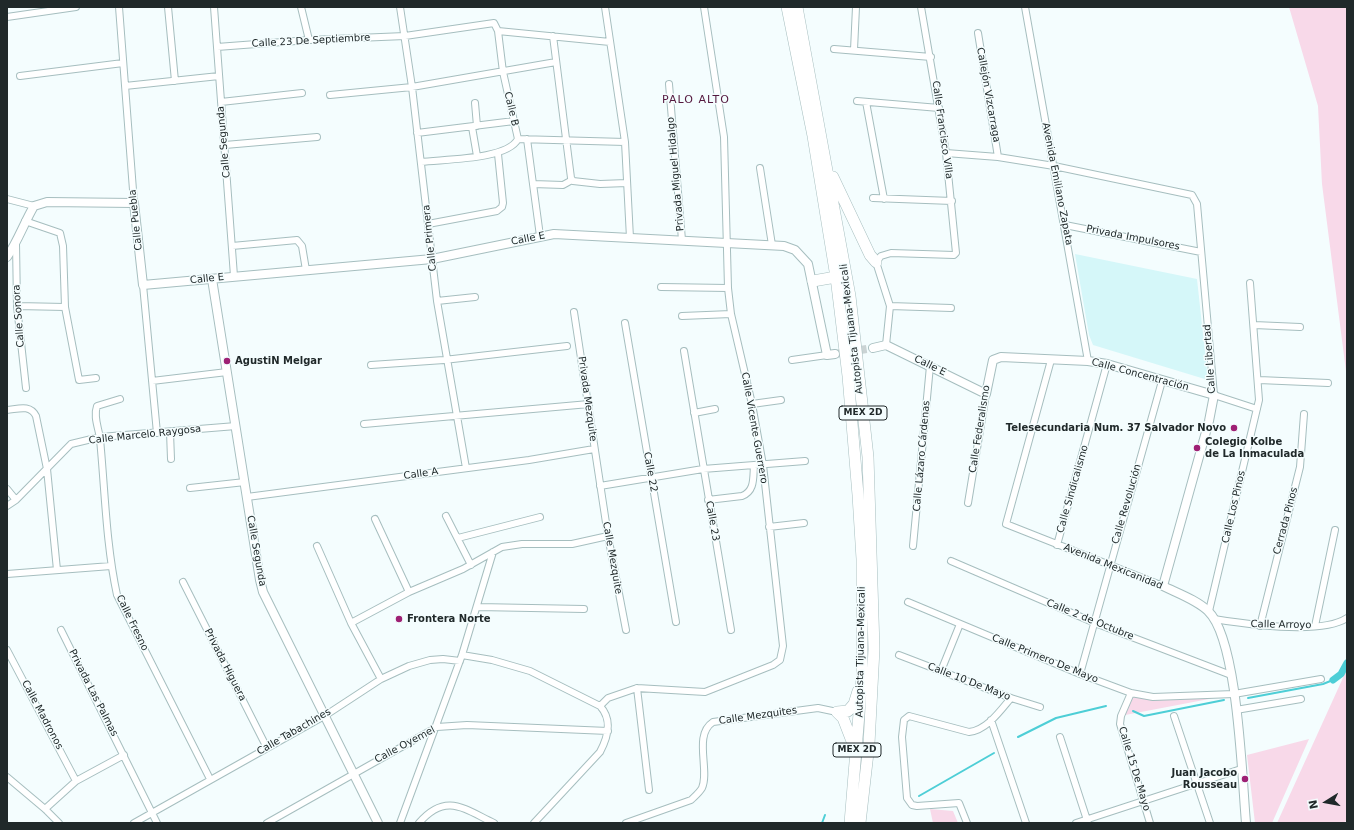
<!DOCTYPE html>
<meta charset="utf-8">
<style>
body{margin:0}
#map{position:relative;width:1354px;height:830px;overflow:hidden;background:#f4fdfe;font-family:"DejaVu Sans",sans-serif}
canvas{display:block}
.frame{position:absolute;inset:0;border:8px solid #20292a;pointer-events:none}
.north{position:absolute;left:1306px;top:782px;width:40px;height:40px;-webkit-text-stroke:3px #f4fdfe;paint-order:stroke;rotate:259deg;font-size:11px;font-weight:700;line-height:16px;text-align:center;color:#20292a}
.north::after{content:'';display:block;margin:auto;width:14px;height:18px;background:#20292a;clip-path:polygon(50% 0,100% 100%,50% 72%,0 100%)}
</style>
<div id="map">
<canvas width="1354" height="830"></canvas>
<div class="frame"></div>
<div class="north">N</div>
</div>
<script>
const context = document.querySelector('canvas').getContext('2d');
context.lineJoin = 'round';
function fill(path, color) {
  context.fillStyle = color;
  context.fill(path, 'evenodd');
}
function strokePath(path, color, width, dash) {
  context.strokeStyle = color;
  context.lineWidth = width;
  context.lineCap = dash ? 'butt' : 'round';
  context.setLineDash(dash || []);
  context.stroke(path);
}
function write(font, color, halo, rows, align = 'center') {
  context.font = font + ' "DejaVu Sans",sans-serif';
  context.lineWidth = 3;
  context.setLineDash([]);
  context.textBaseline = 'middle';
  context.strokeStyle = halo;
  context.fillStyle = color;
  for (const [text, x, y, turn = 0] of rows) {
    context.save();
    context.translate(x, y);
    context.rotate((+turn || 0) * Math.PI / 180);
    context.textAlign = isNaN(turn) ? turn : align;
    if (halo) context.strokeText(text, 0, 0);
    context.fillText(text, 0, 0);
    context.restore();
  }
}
fill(new Path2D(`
 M 1075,254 L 1197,279 L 1208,380 L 1093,345 L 1089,335 Z`), '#d5f7f9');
fill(new Path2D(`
 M 1289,7 L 1347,7 L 1347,379 L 1322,184 L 1318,106 Z
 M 1347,669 L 1347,821 L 1342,823 L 1277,823 Z
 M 1129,694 L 1230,695 L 1120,716 Z
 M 1309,739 L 1272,823 L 1255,823 L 1247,755 Z
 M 930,809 L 953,811 L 958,823 L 933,823 Z`), '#f8d9e9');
strokePath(new Path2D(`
 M 1248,698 L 1323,684 L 1333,680
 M 1133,711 L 1144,716 L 1224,700
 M 1018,737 L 1056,718 L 1106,706
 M 919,796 L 994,753
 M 822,823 L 825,815`), '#4dced6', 2);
strokePath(new Path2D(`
 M 1333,680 L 1341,674 L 1347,663`), '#4dced6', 7);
strokePath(new Path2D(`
 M 835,354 L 873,348`), '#cad3d4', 8, [8, 4]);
const street = new Path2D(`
 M 119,7 L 134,203
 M 168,7 L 175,81
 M 214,7 L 234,276
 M 301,7 L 309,40
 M 400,7 L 412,87 L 437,301 L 466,468
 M 605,7 L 625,142 L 630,238
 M 1025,7 L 1088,361
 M 7,17 L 76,7
 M 498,31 L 610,42
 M 978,33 L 998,157
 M 553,36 L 571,178 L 573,181 L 600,184 L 627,183
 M 217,47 L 309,40 L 405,36 L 494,23 L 498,31 L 503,72 L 518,139 C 507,160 444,159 421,162
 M 834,49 L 931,57
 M 854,50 L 856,7
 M 20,76 L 123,63
 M 669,84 L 682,240
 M 125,86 L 219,76
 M 330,95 L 412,87 L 556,62
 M 857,101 L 939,108
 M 221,102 L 302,93
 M 866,102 L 884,199
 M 475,103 L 477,126
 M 472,127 L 477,156
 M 417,133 L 514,121
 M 518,139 L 625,142
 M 527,139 L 533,184
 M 225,145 L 317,137
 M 946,153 L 998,157 L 1054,166 L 1192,195 L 1197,204 L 1214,395 L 1257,409
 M 760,168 L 772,245
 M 873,198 L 952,201
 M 7,199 L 34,206
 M 25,221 L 60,233 L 63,246 L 65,307 L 79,380 L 96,378
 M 428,224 L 497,211 L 502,207 L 503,203 L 498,154
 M 1065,225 L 1201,252
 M 540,236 L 533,184 L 563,185 L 572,180
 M 16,243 L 17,306 L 26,388
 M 232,246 L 297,240 L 302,246 L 306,270
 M 143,285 L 157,433
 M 661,287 L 728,288
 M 437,301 L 475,297
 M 17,306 L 65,307
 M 890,306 L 951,308
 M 574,312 L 608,536 L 626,630
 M 682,316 L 731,314
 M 625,323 L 676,622
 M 1254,325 L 1300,327
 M 886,345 L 890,306 L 876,262 L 881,256 L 891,253 L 954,255 L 956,253 L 946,153 L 921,7
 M 684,351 L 731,630
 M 792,360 L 827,355
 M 1051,360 L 1006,524 L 1163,586
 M 371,365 L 444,360 L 567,346
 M 1259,380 L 1328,383
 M 152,381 L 227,372
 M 120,399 L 97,406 C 93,417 99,429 100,439 C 105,491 106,544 117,595 L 210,779
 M 752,404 L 781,400
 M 7,410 C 18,409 30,404 36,416 L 47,469 L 57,570
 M 694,413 L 715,409
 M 364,424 L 589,404
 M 170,432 L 171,459
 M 600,486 L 703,469 L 805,461
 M 190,488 L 245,482
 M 7,489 L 16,500
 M 247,497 L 529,460 L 594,449
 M 708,500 L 742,496 C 755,491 753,478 754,465
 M 968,503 L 986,394
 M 7,506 L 16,500 L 71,444 L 100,437 L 236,426
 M 446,516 L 471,565
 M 375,519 L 409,592
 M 769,527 L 804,523
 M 458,538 L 540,517
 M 1057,545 L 1107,364
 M 317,546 L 351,623 L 381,679
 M 913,546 L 930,366
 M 951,561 L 1095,623 L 1231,675
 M 7,574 L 111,566
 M 183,582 L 267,748
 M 908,602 L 1080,674 L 1131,693 L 1153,697 L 1234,694 L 1321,679
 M 478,607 L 584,609
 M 1209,611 L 1259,400 L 1250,283
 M 1214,619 C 1245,624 1321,635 1347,618
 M 351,623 L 409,592 L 463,569 L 502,547 L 522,544 L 572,544 L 608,536
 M 1260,626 L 1300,467 L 1304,414
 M 1315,626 L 1335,530
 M 61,630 L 157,823
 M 7,650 L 76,781
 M 462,655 L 492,660 L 530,671 L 600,706 C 613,720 608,737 600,752 L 534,823
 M 899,655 L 1011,698 L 1040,707
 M 941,671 L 960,624
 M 1080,674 L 1162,381
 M 637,688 L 649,790
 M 1131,693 L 1121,716 L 1120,724 L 1150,823
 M 600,706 L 608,698 L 637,688 L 705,692 L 773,665 L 780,660 L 783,646 L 763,465 L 752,404 L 731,314 L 728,288 L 724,137 L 704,7
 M 1236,710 L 1301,699
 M 1174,716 L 1210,823
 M 991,720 L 1026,823
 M 1060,737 L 1088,823
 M 7,777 L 45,809 L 59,823
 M 45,809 L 76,781 L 124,755
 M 134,823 L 326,715 L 381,679 L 409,666 L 430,660 L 443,659 L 460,661
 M 267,823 L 437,727 L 467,725 L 608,731
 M 400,823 L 462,655 L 493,552
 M 419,823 C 446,792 464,809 494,823
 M 626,823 L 691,800 C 695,796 699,793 702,788 C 710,770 693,735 713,722 L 818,708 L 837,712
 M 967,823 L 959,803 L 917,806 L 912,805 L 907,798 L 902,737 L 904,720 L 909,716 L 969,732 C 987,730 1000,711 1011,698
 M 1076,823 L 1241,769`);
const secondary = new Path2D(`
 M 7,257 C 18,241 24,223 34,206 L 47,202 L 134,203 L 143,285 L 432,259 L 554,234 L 784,246 L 795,250 L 808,264 L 827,355 L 835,354
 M 212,279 L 260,580 L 263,592 L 378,823
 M 873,348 L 886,345 L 986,394 L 993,360 L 1001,357 L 1088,361 L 1107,364 L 1214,395 L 1209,421 L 1163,586 C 1177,593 1197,600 1208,611 C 1238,639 1242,779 1246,823`);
const highway = new Path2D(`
 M 787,7 L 813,136 L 836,277 L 848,376 L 858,495 L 862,559 L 862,677 L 850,823
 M 797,7 L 850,296 L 868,457 L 874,649 L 869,744 L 860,823
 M 833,177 L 870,255 L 876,262
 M 813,281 L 836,277
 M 837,712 L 843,718 L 855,749
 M 837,712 L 848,711 L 854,704 L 858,691`);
strokePath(street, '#a6bebf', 8);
strokePath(secondary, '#a6bebf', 10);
strokePath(highway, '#a6bebf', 12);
strokePath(street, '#fff', 6);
strokePath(secondary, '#fff', 8);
strokePath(highway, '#fff', 11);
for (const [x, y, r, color] of [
 [227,361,4,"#9e2074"],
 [1234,428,4,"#9e2074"],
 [1197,448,4,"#9e2074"],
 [399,619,4,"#9e2074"],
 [1245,779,4,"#9e2074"]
]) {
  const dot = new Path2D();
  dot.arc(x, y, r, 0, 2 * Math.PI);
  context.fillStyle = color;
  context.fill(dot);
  strokePath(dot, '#f4fdfe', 1.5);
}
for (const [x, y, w] of [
 [863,413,48],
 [857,750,48]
]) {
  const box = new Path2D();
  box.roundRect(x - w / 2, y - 7, w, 14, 3);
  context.fillStyle = '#f4fdfe';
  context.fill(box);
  strokePath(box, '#20292a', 1);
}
write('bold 9px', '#20292a', null, [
 ["MEX 2D",863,413],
 ["MEX 2D",857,750]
]);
write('10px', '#20292a', '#f4fdfe', [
 ["Calle 23 De Septiembre",311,41,-3],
 ["Callejón Vizcarraga",988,95,80],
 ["Calle B",511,109,77],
 ["Calle Francisco Villa",942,130,82],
 ["Calle Segunda",224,142,-95],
 ["Privada Miguel Hidalgo",676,174,-95],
 ["Avenida Emiliano Zapata",1057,184,79],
 ["Calle Puebla",136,220,-96],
 ["Calle Primera",430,238,-96],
 ["Privada Impulsores",1133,238,11],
 ["Calle E",528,239,-11],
 ["Calle E",207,279,-6],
 ["Calle Sonora",19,316,-94],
 ["Autopista Tijuana-Mexicali",852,329,-97],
 ["Calle Libertad",1210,359,-94],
 ["Calle E",930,366,26],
 ["Calle Concentración",1140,375,15],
 ["Privada Mezquite",587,399,82],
 ["Calle Vicente Guerrero",754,428,80],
 ["Calle Federalismo",980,429,-81],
 ["Calle Marcelo Raygosa",145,435,-6],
 ["Calle Lázaro Cárdenas",922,456,-85],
 ["Calle 22",650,472,80],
 ["Calle A",421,474,-8],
 ["Calle Sindicalismo",1073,489,-74],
 ["Calle Revolución",1127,504,-74],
 ["Calle Los Pinos",1234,507,-77],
 ["Calle 23",712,521,80],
 ["Cerrada Pinos",1286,521,-75],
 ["Calle Segunda",256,551,80],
 ["Calle Mezquite",612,558,80],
 ["Avenida Mexicanidad",1113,567,22],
 ["Calle 2 de Octubre",1090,620,22],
 ["Calle Fresno",132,623,64],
 ["Calle Arroyo",1281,625,1],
 ["Autopista Tijuana-Mexicali",861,652,-89],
 ["Calle Primero De Mayo",1045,659,22],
 ["Privada Higuera",225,665,63],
 ["Calle 10 De Mayo",969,682,21],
 ["Privada Las Palmas",93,693,63],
 ["Calle Madronos",42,715,62],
 ["Calle Mezquites",758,716,-8],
 ["Calle Tabachines",294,732,-30],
 ["Calle Oyemel",405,745,-28],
 ["Calle 15 De Mayo",1134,769,73]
]);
write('bold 10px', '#20292a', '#f4fdfe', [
 ["AgustiN Melgar",235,361],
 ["Telesecundaria Num. 37 Salvador Novo",1226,428,"right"],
 ["Colegio Kolbe",1205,442],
 ["de La Inmaculada",1205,454],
 ["Frontera Norte",407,619],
 ["Juan Jacobo",1237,773,"right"],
 ["Rousseau",1237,785,"right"]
], 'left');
context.letterSpacing = '1px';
write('11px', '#54183e', '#f4fdfe', [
 ["PALO ALTO",696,100]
]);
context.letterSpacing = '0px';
</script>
